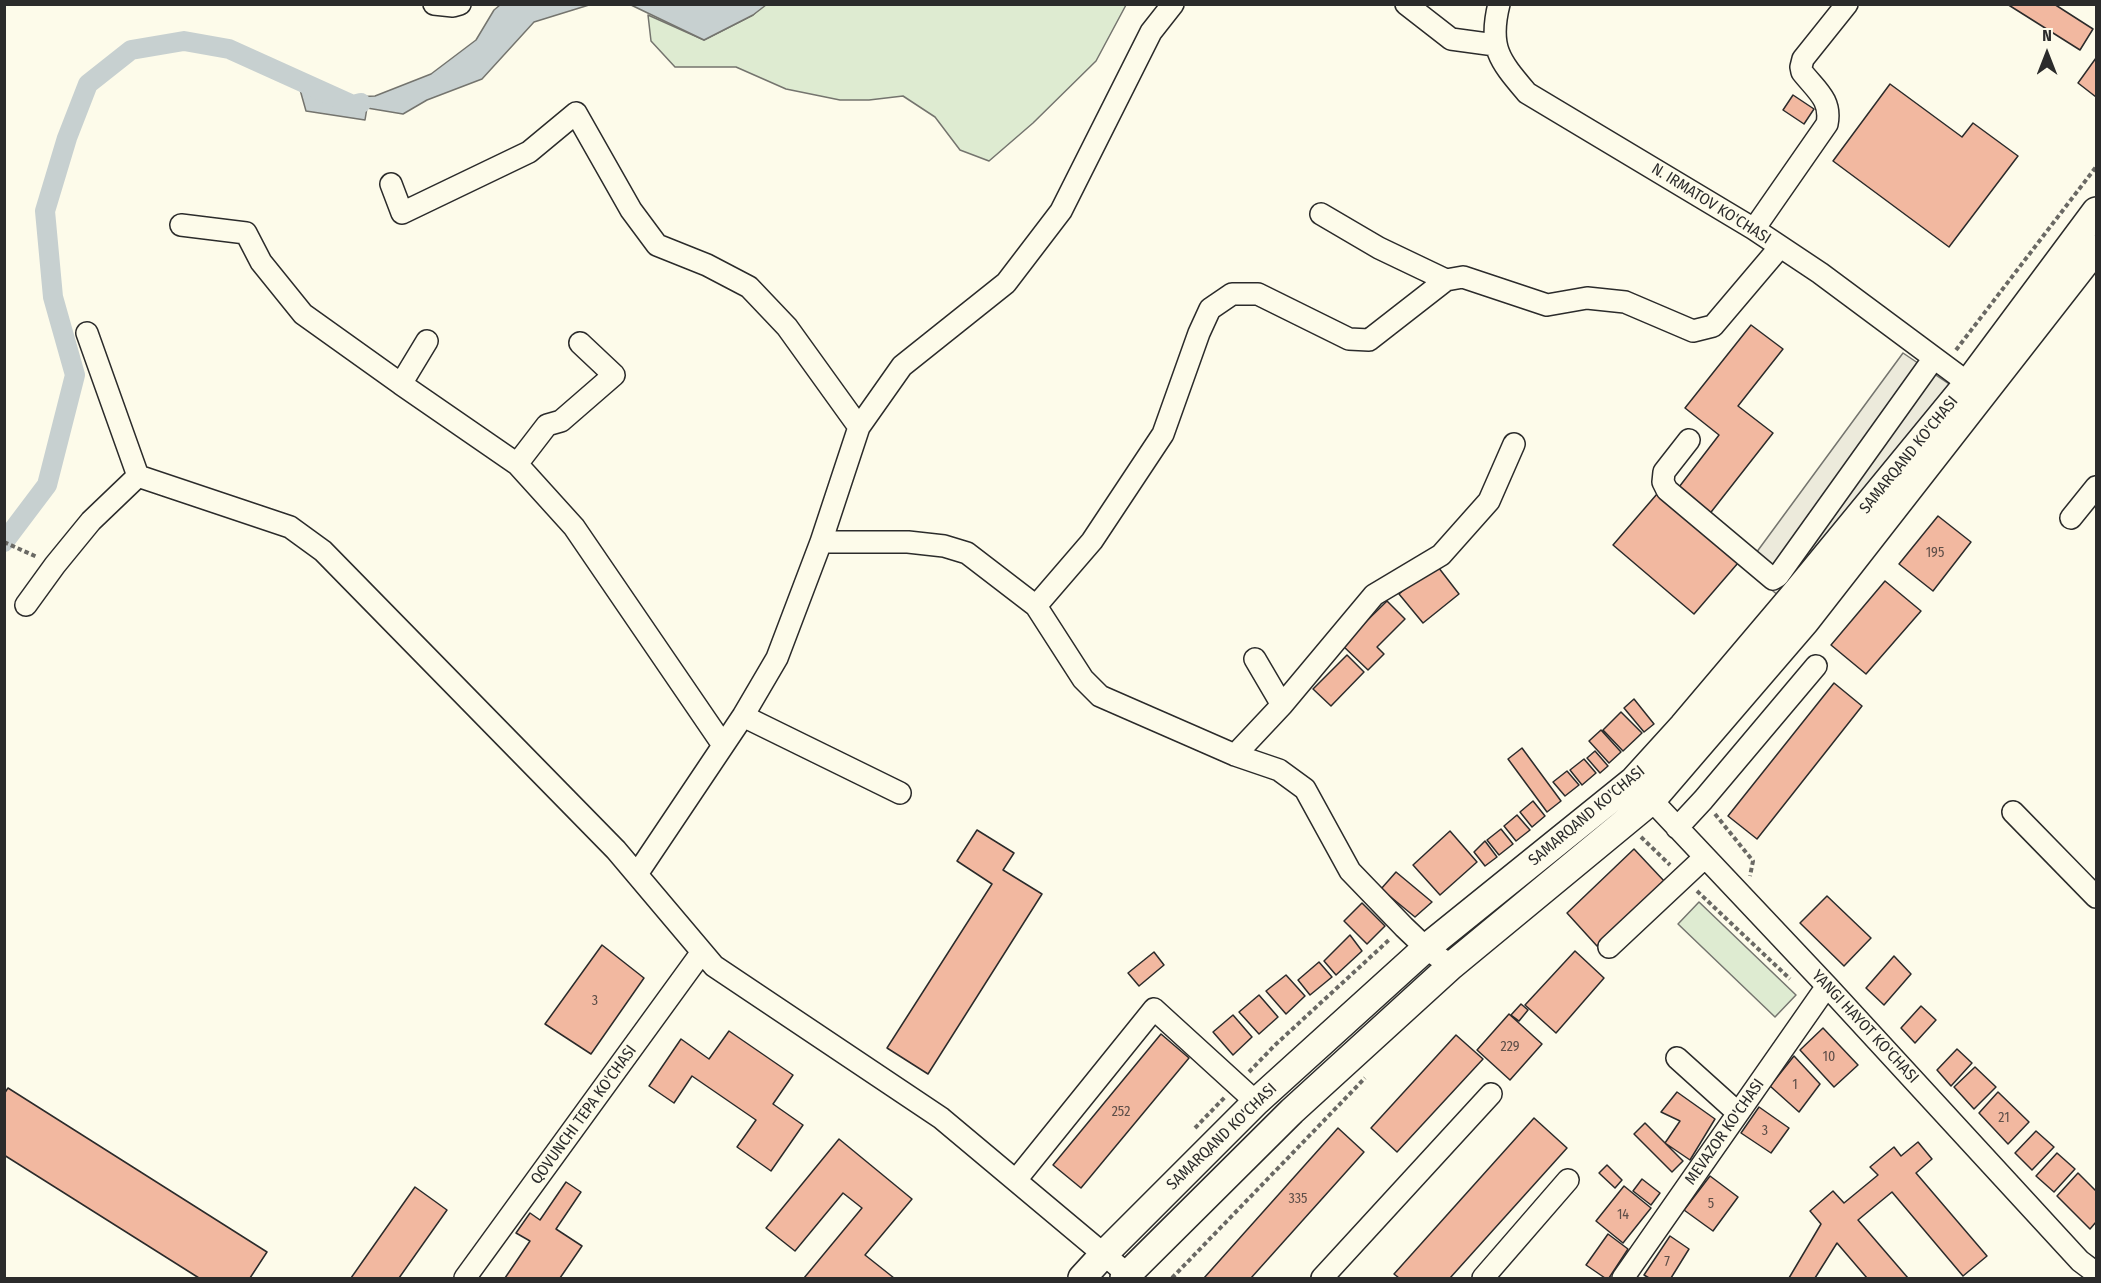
<!DOCTYPE html>
<style>
body{margin:0}
#map{position:relative;width:2101px;height:1283px;overflow:hidden;background:#fdfbea;font-family:"Fira Sans Condensed",sans-serif}
canvas{display:block}
.frame{position:absolute;inset:0;border:6px solid #2b2b2b;pointer-events:none}
.north{position:absolute;left:2017px;top:24px;width:60px;height:60px;-webkit-text-stroke:4px #fdfbea;paint-order:stroke;rotate:0deg;font-size:16px;font-weight:700;line-height:24px;text-align:center;color:#2b2b2b}
.north::after{content:'';display:block;margin:auto;width:21px;height:27px;background:#2b2b2b;clip-path:polygon(50% 0,100% 100%,50% 72%,0 100%)}
</style>
<div id="map">
<canvas width="2101" height="1283"></canvas>
<div class="frame"></div>
<div class="north">N</div>
</div>
<script>
const context = document.querySelector('canvas').getContext('2d');
context.lineJoin = 'round';
function fill(path, color) {
  context.fillStyle = color;
  context.fill(path, 'evenodd');
}
function strokePath(path, color, width, dash) {
  context.strokeStyle = color;
  context.lineWidth = width;
  context.lineCap = dash ? 'butt' : 'round';
  context.setLineDash(dash || []);
  context.stroke(path);
}
function write(font, color, halo, rows, align = 'center') {
  context.font = font + ' "Fira Sans Condensed",sans-serif';
  context.lineWidth = 4.5;
  context.setLineDash([]);
  context.textBaseline = 'middle';
  context.strokeStyle = halo;
  context.fillStyle = color;
  for (const [text, x, y, turn = 0] of rows) {
    context.save();
    context.translate(x, y);
    context.rotate((+turn || 0) * Math.PI / 180);
    context.textAlign = isNaN(turn) ? turn : align;
    if (halo) context.strokeText(text, 0, 0);
    context.fillText(text, 0, 0);
    context.restore();
  }
}
const green = new Path2D(`
 M 763,5 L 1126,5 L 1096,61 L 1033,123 L 989,161 L 960,150 L 935,117 L 903,96 L 869,100 L 840,100 L 786,89 L 736,67 L 675,67 L 651,41 L 648,15 L 704,40 L 753,15 Z
 M 1699,902 L 1796,995 L 1775,1017 L 1678,924 Z`);
fill(green, '#deebd1');
strokePath(green, '#74746e', 1.5);
const parking = new Path2D(`
 M 1903,353 L 1955,388 L 1779,596 L 1745,568 Z`);
fill(parking, '#eceadb');
strokePath(parking, '#74746e', 1.5);
const water = new Path2D(`
 M 500,5 L 500,4 L 766,5 L 753,15 L 704,40 L 631,5 L 589,5 L 534,22 L 482,79 L 427,100 L 403,114 L 367,108 L 365,120 L 306,111 L 297,79 L 335,98 L 375,96 L 431,74 L 476,40 L 494,10 Z`);
fill(water, '#c7d0d0');
strokePath(water, '#74746e', 1.5);
strokePath(new Path2D(`
 M 4,542 L 47,485 L 75,375 L 53,297 L 45,211 L 67,138 L 88,84 L 131,50 L 184,41 L 229,49 L 353,105 L 361,103`), '#c7d0d0', 20);
const building = new Path2D(`
 M 2007,4 L 2054,4 L 2093,29 L 2080,50 Z
 M 2096,58 L 2096,97 L 2078,83 Z
 M 1890,84 L 1962,137 L 1973,123 L 2018,156 L 1949,247 L 1833,161 Z
 M 1793,95 L 1814,109 L 1804,124 L 1783,110 Z
 M 1751,325 L 1783,349 L 1738,406 L 1773,433 L 1708,516 L 1676,491 L 1719,435 L 1685,408 Z
 M 1657,494 L 1738,563 L 1694,614 L 1613,545 Z
 M 1938,516 L 1971,542 L 1933,591 L 1899,564 Z
 M 1435,563 L 1459,594 L 1423,623 L 1399,594 Z
 M 1885,581 L 1921,611 L 1866,674 L 1831,645 Z
 M 1387,601 L 1405,619 L 1377,647 L 1384,654 L 1368,670 L 1342,645 Z
 M 1347,655 L 1364,672 L 1331,706 L 1313,689 Z
 M 1834,683 L 1862,706 L 1757,839 L 1728,816 Z
 M 1634,699 L 1654,724 L 1644,732 L 1624,708 Z
 M 1621,712 L 1642,733 L 1623,751 L 1603,730 Z
 M 1601,730 L 1621,752 L 1609,763 L 1589,741 Z
 M 1522,748 L 1561,801 L 1547,812 L 1508,759 Z
 M 1595,751 L 1608,766 L 1600,773 L 1587,758 Z
 M 1584,759 L 1596,773 L 1582,785 L 1570,770 Z
 M 1567,771 L 1579,785 L 1565,796 L 1553,782 Z
 M 1533,801 L 1545,816 L 1532,827 L 1520,812 Z
 M 1517,815 L 1530,830 L 1516,841 L 1504,826 Z
 M 1501,829 L 1513,844 L 1499,855 L 1487,840 Z
 M 977,830 L 1014,853 L 1003,870 L 1042,894 L 928,1074 L 887,1048 L 992,884 L 957,861 Z
 M 1450,831 L 1477,862 L 1440,895 L 1413,865 Z
 M 1485,841 L 1497,857 L 1485,866 L 1474,852 Z
 M 1634,849 L 1665,882 L 1597,946 L 1567,913 Z
 M 1396,872 L 1432,902 L 1415,917 L 1381,889 Z
 M 1827,896 L 1871,938 L 1844,966 L 1800,923 Z
 M 1362,903 L 1385,926 L 1367,944 L 1344,921 Z
 M 1350,935 L 1362,951 L 1336,975 L 1324,961 Z
 M 602,945 L 644,978 L 591,1054 L 545,1024 Z
 M 1575,951 L 1604,978 L 1556,1033 L 1525,1005 Z
 M 1154,952 L 1164,965 L 1139,986 L 1128,973 Z
 M 1894,956 L 1911,974 L 1884,1005 L 1866,988 Z
 M 1319,962 L 1332,977 L 1310,995 L 1298,980 Z
 M 1286,975 L 1305,996 L 1286,1014 L 1266,991 Z
 M 1259,995 L 1278,1017 L 1259,1034 L 1239,1012 Z
 M 1521,1004 L 1528,1010 L 1519,1021 L 1511,1015 Z
 M 1921,1006 L 1936,1020 L 1915,1043 L 1901,1028 Z
 M 1509,1014 L 1542,1044 L 1510,1080 L 1477,1050 Z
 M 1233,1015 L 1252,1037 L 1233,1055 L 1213,1032 Z
 M 1823,1028 L 1858,1065 L 1834,1087 L 1800,1050 Z
 M 729,1031 L 793,1075 L 773,1104 L 803,1125 L 771,1171 L 737,1147 L 756,1120 L 692,1076 L 674,1103 L 649,1086 L 681,1039 L 709,1059 Z
 M 1161,1034 L 1189,1058 L 1081,1188 L 1053,1165 Z
 M 1456,1035 L 1483,1059 L 1397,1152 L 1371,1128 Z
 M 1957,1049 L 1972,1063 L 1951,1086 L 1937,1070 Z
 M 1794,1056 L 1820,1084 L 1799,1112 L 1770,1086 Z
 M 1975,1067 L 1996,1087 L 1974,1109 L 1954,1087 Z
 M 8,1088 L 267,1252 L 250,1278 L 199,1278 L 4,1155 L 4,1094 Z
 M 1677,1092 L 1715,1119 L 1690,1160 L 1665,1143 L 1680,1121 L 1661,1112 Z
 M 1998,1092 L 2029,1122 L 2008,1144 L 1979,1113 Z
 M 1759,1107 L 1789,1128 L 1771,1153 L 1741,1133 Z
 M 1534,1118 L 1567,1148 L 1450,1278 L 1399,1278 L 1394,1274 Z
 M 1645,1123 L 1683,1161 L 1672,1172 L 1634,1134 Z
 M 1338,1128 L 1364,1152 L 1251,1278 L 1204,1278 Z
 M 2036,1131 L 2054,1147 L 2032,1170 L 2015,1153 Z
 M 839,1139 L 912,1199 L 865,1255 L 894,1278 L 804,1278 L 862,1208 L 843,1193 L 795,1251 L 766,1228 Z
 M 1918,1142 L 1932,1159 L 1916,1173 L 1987,1256 L 1963,1276 L 1892,1192 L 1858,1220 L 1908,1278 L 1867,1278 L 1837,1243 L 1815,1278 L 1789,1278 L 1821,1224 L 1810,1211 L 1833,1191 L 1844,1203 L 1878,1175 L 1870,1167 L 1894,1147 L 1901,1156 Z
 M 2057,1153 L 2075,1169 L 2054,1192 L 2036,1176 Z
 M 1607,1165 L 1622,1180 L 1615,1188 L 1599,1173 Z
 M 2078,1173 L 2096,1191 L 2096,1222 L 2090,1229 L 2057,1196 Z
 M 1710,1176 L 1738,1197 L 1713,1231 L 1684,1210 Z
 M 1642,1179 L 1660,1193 L 1651,1205 L 1633,1191 Z
 M 566,1182 L 581,1192 L 556,1229 L 582,1246 L 560,1278 L 505,1278 L 530,1241 L 516,1233 L 530,1213 L 540,1220 Z
 M 1624,1186 L 1651,1208 L 1623,1243 L 1596,1221 Z
 M 415,1187 L 447,1210 L 399,1278 L 351,1278 Z
 M 1608,1234 L 1628,1249 L 1609,1278 L 1605,1278 L 1586,1265 Z
 M 1670,1236 L 1689,1249 L 1671,1278 L 1649,1278 L 1644,1275 Z`);
fill(building, '#f2b8a0');
strokePath(building, '#2b2b2b', 1.5);
const minor = new Path2D(`
 M 434,4 L 453,6 L 460,4
 M 1406,4 L 1451,39 L 1495,45
 M 1499,4 C 1488,48 1500,61 1527,93 L 1754,229 L 1820,273 L 1968,383
 M 391,184 L 402,213 L 529,152 L 576,113 L 631,210 L 657,245 L 707,265 L 749,287 L 787,327 L 859,427
 M 1321,214 L 1379,248 L 1446,280
 M 181,225 L 246,233 L 261,262 L 303,314 L 401,384 L 427,341
 M 1754,229 L 1827,124 C 1832,100 1816,90 1802,72 L 1801,67 L 1803,59 L 1847,4
 M 87,333 L 138,476
 M 401,384 L 517,464 L 547,425 L 561,421 L 614,375 L 580,343
 M 1689,440 L 1664,472 L 1663,482 L 1667,490 L 1773,579 L 1778,576 L 1934,358
 M 517,464 L 574,527 L 723,745
 M 138,476 L 290,527 L 323,551 L 616,850 L 714,966 L 941,1118 L 1132,1278
 M 2071,518 L 2096,487
 M 821,542 L 908,542 L 944,546 L 967,553 L 1036,606 L 1083,679 L 1100,696 L 1235,755 L 1279,770 L 1305,789 L 1350,871 L 1404,927 L 1426,948 L 1451,966
 M 26,605 L 55,565 L 91,521 L 138,476
 M 1036,606 L 1092,541 L 1163,434 L 1199,333 L 1210,309 L 1232,294 L 1258,294 L 1349,339 L 1369,340 L 1446,280 L 1463,277 L 1547,305 L 1587,298 L 1625,302 L 1693,331 L 1713,326 L 1780,247
 M 1255,659 L 1282,705
 M 743,716 L 900,793
 M 1235,755 L 1282,705 L 1374,595 L 1441,555 L 1489,501 L 1514,444
 M 1642,790 L 1827,986 L 2080,1261 L 2096,1273
 M 2013,812 L 2096,897
 M 1677,828 L 1703,800 L 1816,666
 M 637,874 L 743,716 L 777,658 L 821,542 L 859,427 L 902,366 L 1006,283 L 1061,211 L 1151,32 L 1173,4
 M 1609,947 L 1705,857
 M 1677,1058 L 1738,1113
 M 1016,1180 L 1154,1009 L 1256,1102
 M 465,1278 L 702,952
 M 1322,1278 L 1491,1094
 M 1483,1278 L 1568,1180
 M 1623,1278 L 1827,986`);
const major = new Path2D(`
 M 1082,1278 L 1104,1254 L 1256,1102 L 1426,948 L 1633,781 L 1683,726 L 1799,589 L 1968,383 L 2096,211
 M 1124,1278 L 1292,1111 L 1451,966 L 1652,800 L 1805,622 L 2096,249`);
strokePath(minor, '#2b2b2b', 24);
strokePath(major, '#2b2b2b', 30);
strokePath(new Path2D(`
 M 1956,350 L 2096,167
 M 4,542 L 37,557
 M 1715,814 L 1753,861 L 1750,876
 M 1641,837 L 1670,865
 M 1697,891 L 1790,979
 M 1249,1072 L 1275,1045 L 1390,939
 M 1195,1128 L 1225,1097
 M 1172,1278 L 1365,1078`), '#6a6964', 4, [4.5, 3]);
strokePath(minor, '#fdfbea', 21);
strokePath(major, '#fdfbea', 27);
write('14px', '#5d4e48', null, [
 ["195",1935,553],
 ["3",595,1001],
 ["229",1510,1047],
 ["10",1829,1057],
 ["1",1795,1085],
 ["252",1121,1112],
 ["21",2004,1118],
 ["3",1765,1131],
 ["335",1298,1199],
 ["5",1711,1204],
 ["14",1623,1215],
 ["7",1667,1262]
]);
write('16px', '#2b2b2b', '#fdfbea', [
 ["N. IRMATOV KO'CHASI",1711,204,32],
 ["SAMARQAND KO'CHASI",1909,455,-51],
 ["SAMARQAND KO'CHASI",1587,816,-40],
 ["YANGI HAYOT KO'CHASI",1865,1027,47],
 ["QOVUNCHI TEPA KO'CHASI",584,1115,-54],
 ["MEVAZOR KO'CHASI",1725,1132,-55],
 ["SAMARQAND KO'CHASI",1222,1137,-44]
]);
</script>
